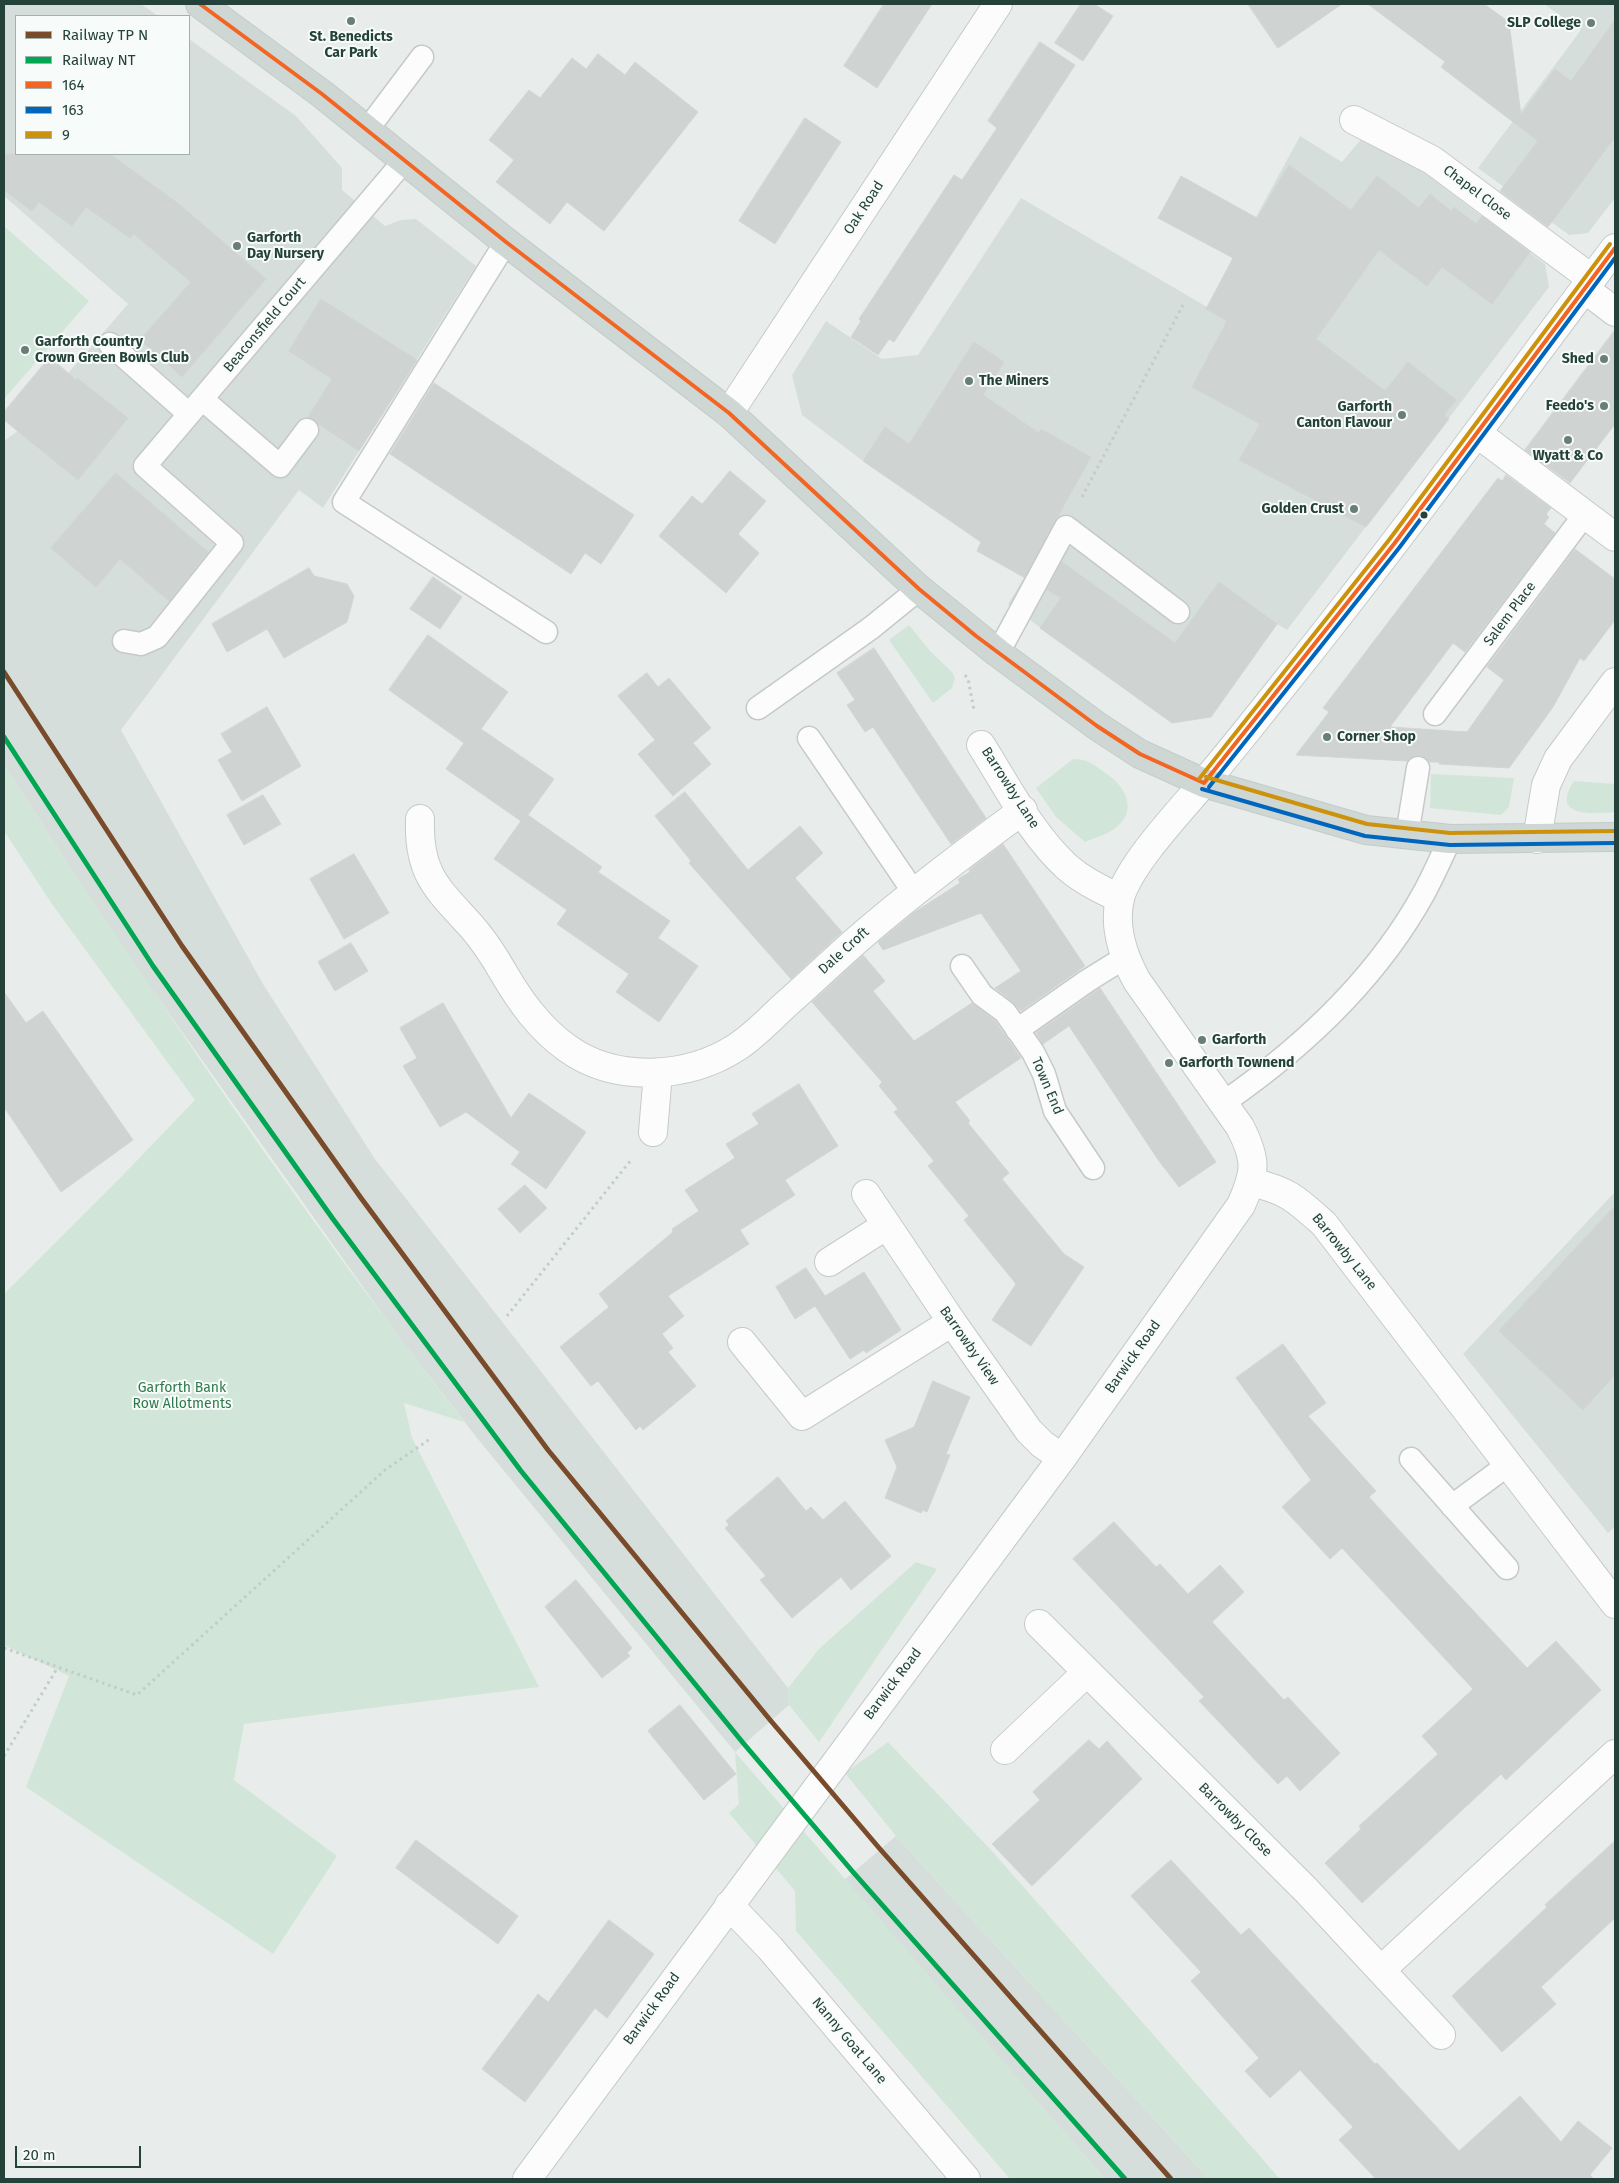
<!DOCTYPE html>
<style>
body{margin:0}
#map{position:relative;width:1619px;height:2183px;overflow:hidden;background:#e8edeb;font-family:"Fira Sans",sans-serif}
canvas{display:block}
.frame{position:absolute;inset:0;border:5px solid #24423a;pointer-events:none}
.legend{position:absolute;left:15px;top:15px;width:175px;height:140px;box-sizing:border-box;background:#f7fbf9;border:1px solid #a3b1ad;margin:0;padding:6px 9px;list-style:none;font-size:15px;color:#24423a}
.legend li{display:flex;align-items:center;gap:10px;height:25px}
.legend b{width:25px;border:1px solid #a3b1ad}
.scale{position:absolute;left:15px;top:2146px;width:126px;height:22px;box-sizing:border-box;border:2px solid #24423a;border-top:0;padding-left:6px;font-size:15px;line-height:18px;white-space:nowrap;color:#24423a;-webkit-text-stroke:4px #f7fbf9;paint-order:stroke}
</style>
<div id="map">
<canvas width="1619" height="2183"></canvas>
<div class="frame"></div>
<ul class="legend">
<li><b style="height:6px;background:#7a4b2a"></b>Railway TP N</li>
<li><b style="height:6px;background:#00a651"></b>Railway NT</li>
<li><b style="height:6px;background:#f26522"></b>164</li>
<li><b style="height:6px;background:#0065bd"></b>163</li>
<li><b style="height:6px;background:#cd920c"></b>9</li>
</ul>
<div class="scale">20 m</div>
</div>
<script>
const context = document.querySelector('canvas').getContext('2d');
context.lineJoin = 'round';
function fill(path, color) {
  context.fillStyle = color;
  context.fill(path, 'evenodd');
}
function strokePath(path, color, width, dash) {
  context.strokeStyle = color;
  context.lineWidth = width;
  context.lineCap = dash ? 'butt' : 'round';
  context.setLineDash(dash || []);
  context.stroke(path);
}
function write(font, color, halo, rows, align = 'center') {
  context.font = font + ' "Fira Sans",sans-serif';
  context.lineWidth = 4;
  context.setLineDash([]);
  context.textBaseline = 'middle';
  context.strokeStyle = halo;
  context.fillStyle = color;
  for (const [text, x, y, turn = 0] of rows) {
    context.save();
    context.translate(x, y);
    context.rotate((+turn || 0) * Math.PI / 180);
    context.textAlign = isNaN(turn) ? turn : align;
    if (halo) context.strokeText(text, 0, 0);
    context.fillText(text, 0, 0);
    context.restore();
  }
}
fill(new Path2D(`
 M 4,4 L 141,4 L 158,16 L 16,16 L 16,154 L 189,154 L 189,39 L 296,116 L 342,168 L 342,190 L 385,226 L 401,220 L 416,219 L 476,266 L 323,508 L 299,490 L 121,730 L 263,984 L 375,1159 L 788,1688 L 789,1705 L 735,1752 L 477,1438 L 397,1335 L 129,957 L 4,766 L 4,441 L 19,430 L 128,304 L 4,196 Z
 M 1544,4 L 1615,4 L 1615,198 L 1588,233 L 1569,235 L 1478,168 L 1581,30 Z
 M 1300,136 L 1342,162 L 1363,137 L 1378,138 L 1545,264 L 1549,287 L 1287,630 L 1277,624 L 1211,717 L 1165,718 L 1008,604 L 1024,578 L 977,551 L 982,542 L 863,461 L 802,415 L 792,375 L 826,321 L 882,359 L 918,355 L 1021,198 L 1207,307 Z
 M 1614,1193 L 1615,1527 L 1608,1533 L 1463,1354 Z
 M 896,1836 L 1209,2179 L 1105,2179 L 844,1880 Z`), '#d6dedb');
fill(new Path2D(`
 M 4,226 L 89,301 L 4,399 Z
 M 909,625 L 931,652 L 952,672 L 955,678 L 952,688 L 933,703 L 889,640 Z
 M 1073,759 C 1089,759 1094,765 1107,774 C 1129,789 1138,815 1111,831 C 1103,836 1094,838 1085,842 L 1056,817 L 1036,788 Z
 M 4,766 C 150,990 300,1211 464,1422 L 404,1403 L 412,1438 L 539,1687 L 244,1724 L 234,1780 L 337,1856 L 273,1954 L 26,1787 L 69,1676 L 4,1645 L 4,1294 L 123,1175 L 195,1100 L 52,904 L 4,831 Z
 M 1431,774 L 1514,778 L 1509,807 L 1501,815 L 1430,808 Z
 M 1574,781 L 1615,784 L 1615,812 C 1594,814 1549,818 1574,781 Z
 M 916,1562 L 937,1569 L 819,1742 L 789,1705 L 788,1688 L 819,1649 Z
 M 888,1742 L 992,1851 L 1280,2179 L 1209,2179 L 896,1836 L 845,1773 Z
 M 735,1752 L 1105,2179 L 1010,2179 L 796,1931 L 795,1891 L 729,1813 L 739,1804 Z`), '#d1e6d8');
const building = new Path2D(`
 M 884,4 L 932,4 L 877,88 L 844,66 Z
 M 1081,4 L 1094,4 L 1113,16 L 1083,61 L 1055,43 Z
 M 1248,4 L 1342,4 L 1278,48 Z
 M 1368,4 L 1484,4 L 1509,22 L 1521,115 L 1555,69 L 1571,81 L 1615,20 L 1615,137 L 1548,227 L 1500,191 L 1538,141 L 1441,67 L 1445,62 Z
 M 1040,42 L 1075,65 L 894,342 L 889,339 L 878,355 L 851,337 L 861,321 L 859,319 L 954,175 L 962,180 L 997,128 L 988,121 Z
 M 598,54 L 625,75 L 635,62 L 698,112 L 604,231 L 567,202 L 550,224 L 496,182 L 514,160 L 489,140 L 529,90 L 540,98 L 572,58 L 586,69 Z
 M 805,118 L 841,142 L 775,244 L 739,221 Z
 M 4,154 L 110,154 L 179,204 L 266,279 L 182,377 L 140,340 L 191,282 L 134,234 L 130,238 L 86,207 L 72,226 L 39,202 L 32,211 L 4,190 Z
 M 1289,165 L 1351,210 L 1377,176 L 1419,208 L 1430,194 L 1451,211 L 1454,207 L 1476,224 L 1482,216 L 1530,252 L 1492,304 L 1442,267 L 1427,286 L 1379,250 L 1316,339 L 1385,391 L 1408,362 L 1456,400 L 1444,415 L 1449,419 L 1366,527 L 1239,460 L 1260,424 L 1192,387 L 1227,321 L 1206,309 L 1233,258 L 1158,218 L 1181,176 L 1257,218 Z
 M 321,299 L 417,360 L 359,451 L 308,417 L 332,379 L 289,351 Z
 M 1615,330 L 1615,424 L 1570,483 L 1525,450 Z
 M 974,342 L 1004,362 L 983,395 L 1039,433 L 1041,429 L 1091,457 L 1024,577 L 977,551 L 981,542 L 863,461 L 885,427 L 909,444 Z
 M 50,357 L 76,380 L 77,378 L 128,418 L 78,480 L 4,420 L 4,412 Z
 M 434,383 L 634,515 L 601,564 L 585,553 L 571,574 L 390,454 Z
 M 730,471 L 766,501 L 738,534 L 759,553 L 726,593 L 659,536 L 692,496 L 702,504 Z
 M 116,473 L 208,552 L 169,601 L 120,559 L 96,587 L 51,548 Z
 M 1506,475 L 1551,508 L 1546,514 L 1549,517 L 1544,524 L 1555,533 L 1465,652 L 1453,643 L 1390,727 L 1467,732 L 1504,680 L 1487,667 L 1575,549 L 1615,579 L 1615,620 L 1584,661 L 1580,658 L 1553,707 L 1509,768 L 1439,764 L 1439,762 L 1429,762 L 1426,758 L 1420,755 L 1413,756 L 1407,761 L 1296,755 L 1329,712 L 1323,708 L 1498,478 L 1502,481 Z
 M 1062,562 L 1175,643 L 1219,582 L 1277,624 L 1211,717 L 1172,723 L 1040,628 L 1061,598 L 1047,590 Z
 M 309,568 L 314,576 L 347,584 L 354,596 L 347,622 L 284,658 L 267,629 L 227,652 L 212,624 Z
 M 433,577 L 462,597 L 440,629 L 410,609 Z
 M 428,635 L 508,692 L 481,729 L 554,779 L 528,815 L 602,867 L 598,872 L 670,921 L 658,938 L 698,966 L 659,1022 L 616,992 L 629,974 L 557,924 L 567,910 L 494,859 L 521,821 L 446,769 L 464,743 L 389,690 Z
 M 874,648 L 986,818 L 951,844 L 873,727 L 865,732 L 847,705 L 855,700 L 837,673 Z
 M 647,673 L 658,687 L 669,678 L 711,728 L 693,743 L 711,764 L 673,796 L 638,754 L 655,740 L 618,696 Z
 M 267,707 L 301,766 L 242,801 L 218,760 L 232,752 L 221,734 Z
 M 685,792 L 748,870 L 800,826 L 823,853 L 795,878 L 842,932 L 791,979 L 689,863 L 691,861 L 655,816 Z
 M 263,795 L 281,824 L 244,845 L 227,815 Z
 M 1003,844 L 1085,966 L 1021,1011 L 1013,1002 L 995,988 L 1021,971 L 981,913 L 883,950 L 878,942 L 913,913 L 960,883 L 958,879 L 970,872 L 969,870 Z
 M 354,854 L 389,913 L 344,939 L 310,879 Z
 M 351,943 L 368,971 L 335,991 L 318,962 Z
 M 863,955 L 885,981 L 873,991 L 914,1041 L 972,1003 L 995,1021 L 1021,1058 L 955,1102 L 970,1121 L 968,1123 L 1009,1173 L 1002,1179 L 1064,1254 L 1084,1267 L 1031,1346 L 992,1320 L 1016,1284 L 964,1220 L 969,1216 L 928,1166 L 934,1161 L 894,1112 L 898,1109 L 879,1086 L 882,1082 L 812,1002 Z
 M 1100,988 L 1216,1162 L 1179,1187 L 1159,1161 L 1069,1026 L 1043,1044 L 1036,1033 Z
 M 4,992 L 26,1023 L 43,1011 L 133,1140 L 61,1192 L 4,1107 Z
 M 443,1003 L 511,1118 L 529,1093 L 586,1132 L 546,1189 L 511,1164 L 520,1152 L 466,1112 L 440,1127 L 403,1066 L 417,1058 L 400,1028 Z
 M 799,1084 L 838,1146 L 785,1180 L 795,1195 L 740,1230 L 749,1244 L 668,1296 L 684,1316 L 662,1334 L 673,1348 L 668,1352 L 696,1386 L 643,1430 L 640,1426 L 636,1430 L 598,1381 L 591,1386 L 560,1347 L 609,1307 L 599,1294 L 673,1232 L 672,1229 L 699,1211 L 685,1190 L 735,1158 L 726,1144 L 759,1124 L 752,1114 Z
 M 525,1185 L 547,1208 L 520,1233 L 498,1209 Z
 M 1615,1206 L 1615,1375 L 1583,1410 L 1499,1331 Z
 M 806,1268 L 825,1296 L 864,1272 L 901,1330 L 866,1353 L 864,1350 L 850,1359 L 815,1306 L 795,1319 L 776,1287 Z
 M 1283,1344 L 1326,1403 L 1308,1416 L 1376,1491 L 1369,1497 L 1439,1574 L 1527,1668 L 1556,1641 L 1601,1690 L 1506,1780 L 1501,1774 L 1362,1903 L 1325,1863 L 1361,1829 L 1359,1826 L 1438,1754 L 1422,1736 L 1473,1689 L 1342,1548 L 1330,1559 L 1282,1507 L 1311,1480 L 1236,1378 Z
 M 933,1381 L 970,1397 L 946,1454 L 950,1455 L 927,1512 L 923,1510 L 921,1513 L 885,1498 L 897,1467 L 885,1440 L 914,1427 Z
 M 778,1477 L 806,1511 L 811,1507 L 823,1520 L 845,1501 L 891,1556 L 851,1590 L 841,1577 L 792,1618 L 760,1580 L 766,1576 L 725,1528 L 729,1525 L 726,1521 Z
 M 1114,1522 L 1156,1567 L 1160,1564 L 1188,1594 L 1220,1565 L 1244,1592 L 1212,1622 L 1284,1700 L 1288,1697 L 1340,1753 L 1300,1791 L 1287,1776 L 1278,1784 L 1199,1701 L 1204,1697 L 1073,1559 Z
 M 576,1580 L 632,1648 L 627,1653 L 630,1656 L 602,1678 L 545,1607 Z
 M 680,1705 L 736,1774 L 704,1800 L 648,1731 Z
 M 1089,1740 L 1099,1749 L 1107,1741 L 1142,1779 L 1032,1886 L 992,1844 L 1040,1800 L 1033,1792 Z
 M 416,1840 L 518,1916 L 498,1944 L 396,1868 Z
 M 1615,1841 L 1615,1918 L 1541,1987 L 1556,2004 L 1502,2052 L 1452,1996 L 1547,1907 L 1545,1905 Z
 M 1171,1860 L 1241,1935 L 1249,1928 L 1375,2064 L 1377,2063 L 1459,2151 L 1520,2096 L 1561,2142 L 1578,2121 L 1612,2148 L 1590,2175 L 1594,2179 L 1376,2179 L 1339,2140 L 1353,2127 L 1300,2070 L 1270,2098 L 1245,2071 L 1259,2058 L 1191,1981 L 1201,1972 L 1131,1896 Z
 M 609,1920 L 654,1954 L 607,2018 L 595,2008 L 525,2102 L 482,2069 L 538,1994 L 548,2002 Z`);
fill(building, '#cfd4d2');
strokePath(building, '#d1d6d4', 1);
const lane = new Path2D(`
 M 367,130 L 422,57
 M 506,242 L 344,502 L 546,632
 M 110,344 L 189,414
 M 202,399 L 280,466 L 307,430
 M 124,641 L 141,644 L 157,637 L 232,543 L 145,466 L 404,161
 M 998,653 L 1066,527 L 1178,612
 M 758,708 L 871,628 L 919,589
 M 1435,714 L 1585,514
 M 809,738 L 913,891
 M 1407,835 L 1418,768
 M 962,966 L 982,995 L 1005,1012 L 1033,1052 L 1044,1074 L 1055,1111 L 1093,1168
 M 1017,1030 L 1087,981 L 1124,958
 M 1223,1103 C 1304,1047 1377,979 1425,891 C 1434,874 1442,856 1450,839
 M 1411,1459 L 1507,1568
 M 1452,1506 L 1509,1464`);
const street = new Path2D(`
 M 1354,120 L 1432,160 L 1592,279
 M 1585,289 L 1615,312
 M 729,413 L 998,4
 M 1478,434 L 1615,537
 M 981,745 C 1007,786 1031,834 1067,867 C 1083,881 1101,890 1120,898
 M 420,819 C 418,875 438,889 472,927 C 484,941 494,956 503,972 C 520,1001 539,1028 567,1048 C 615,1083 688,1079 737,1047 C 754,1036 769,1020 784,1006 C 809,984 833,961 858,939 C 911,893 966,852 1023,810
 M 1537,839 L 1546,785 L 1558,759 L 1615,682
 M 653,1132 L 658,1073
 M 1251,1182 C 1289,1191 1296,1199 1324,1224 L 1615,1604
 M 866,1194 L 952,1322 L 1029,1431 L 1042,1444 L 1062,1458
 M 829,1262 L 887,1225
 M 742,1342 L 802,1416 L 952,1322
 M 1039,1624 L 1306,1890 L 1441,2035
 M 1005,1750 L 1087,1672
 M 729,1905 L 770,1948 L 966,2179
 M 1381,1970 L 1615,1754`);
const secondary = new Path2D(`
 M 527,2179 L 1062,1458 L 1241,1205 C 1256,1171 1257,1160 1240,1127 L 1137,981 C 1123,956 1113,928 1120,898 C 1129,865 1179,812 1202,785 C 1228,755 1252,724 1277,693 C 1394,548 1503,397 1615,248`);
const primary = new Path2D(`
 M 200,4 L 322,94 L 506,242 L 729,413 L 919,589 L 998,653 L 1097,726 L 1140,754 L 1204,783 L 1366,830 L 1450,839 L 1615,837`);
strokePath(lane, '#c5cac8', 25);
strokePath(street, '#c5cac8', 30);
strokePath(secondary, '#c3cbc8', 30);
strokePath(primary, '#c3ccc9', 30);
strokePath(new Path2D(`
 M 1082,497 L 1183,305
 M 965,675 L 968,679 L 974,710
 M 507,1316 L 631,1160
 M 4,1648 L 137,1695 L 385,1470 L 430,1439
 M 4,1756 L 58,1667`), '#c3ccca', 3, [2.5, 4]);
strokePath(lane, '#fcfcfc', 22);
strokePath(street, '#fcfcfc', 28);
strokePath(secondary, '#fcfcfc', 28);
strokePath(primary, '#cfd7d5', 28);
strokePath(new Path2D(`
 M 200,4 L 322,94 L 506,242 L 729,413 L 919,589 L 976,636 L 1097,726 L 1140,754 L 1204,783
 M 1204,783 L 1394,544 L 1615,248`), '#f26522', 4);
strokePath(new Path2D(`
 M 1209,787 L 1399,548 L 1615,258
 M 1202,789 L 1365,836 L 1450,845 L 1615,843`), '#0065bd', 4);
strokePath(new Path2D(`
 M 1206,777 L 1367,824 L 1450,833 L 1615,831
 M 1199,779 L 1389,540 L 1610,244`), '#cd920c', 4);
strokePath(new Path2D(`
 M 4,672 L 182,946 L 361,1198 L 548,1450 L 771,1721 L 880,1849 L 1171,2179`), '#7a4b2a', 5);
strokePath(new Path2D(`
 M 4,737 L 153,966 L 333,1219 L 521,1471 L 744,1744 L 853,1872 L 1125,2179`), '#00a651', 5);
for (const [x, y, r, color] of [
 [351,21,5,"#697e78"],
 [1591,23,5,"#697e78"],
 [237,246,5,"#697e78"],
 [25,350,5,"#697e78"],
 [1604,359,5,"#697e78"],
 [969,381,5,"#697e78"],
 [1604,406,5,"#697e78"],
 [1402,415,5,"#697e78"],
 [1568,440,5,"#697e78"],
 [1354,509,5,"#697e78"],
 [1424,515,4.5,"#24423a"],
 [1327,737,5,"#697e78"],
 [1202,1040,5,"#697e78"],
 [1169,1063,5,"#697e78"]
]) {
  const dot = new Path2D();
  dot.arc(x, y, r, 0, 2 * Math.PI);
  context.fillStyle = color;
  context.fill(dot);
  strokePath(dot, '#f7fbf9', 2);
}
write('bold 14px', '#24423a', '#f7fbf9', [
 ["SLP College",1581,23,"right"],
 ["St. Benedicts",351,37,"center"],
 ["Car Park",351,53,"center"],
 ["Garforth",247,238],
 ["Day Nursery",247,254],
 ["Garforth Country",35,342],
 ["Crown Green Bowls Club",35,358],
 ["Shed",1594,359,"right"],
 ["The Miners",979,381],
 ["Feedo's",1594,406,"right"],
 ["Garforth",1392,407,"right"],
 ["Canton Flavour",1392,423,"right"],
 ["Wyatt & Co",1568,456,"center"],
 ["Golden Crust",1344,509,"right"],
 ["Corner Shop",1337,737],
 ["Garforth",1212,1040],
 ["Garforth Townend",1179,1063]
], 'left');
write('14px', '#24423a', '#f7fbf9', [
 ["Chapel Close",1477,193,37],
 ["Oak Road",864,208,-57],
 ["Beaconsfield Court",265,325,-50],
 ["Salem Place",1510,614,-53],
 ["Barrowby Lane",1010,788,57],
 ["Dale Croft",844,951,-42],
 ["Town End",1047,1086,67],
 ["Barrowby Lane",1344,1252,51],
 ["Barrowby View",969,1346,55],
 ["Barwick Road",1133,1357,-55],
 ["Barwick Road",893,1684,-53],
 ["Barrowby Close",1235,1820,45],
 ["Barwick Road",652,2009,-54],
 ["Nanny Goat Lane",849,2041,50]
]);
write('14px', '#2d7a4b', '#f7fbf9', [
 ["Garforth Bank",182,1388],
 ["Row Allotments",182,1404]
]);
</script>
